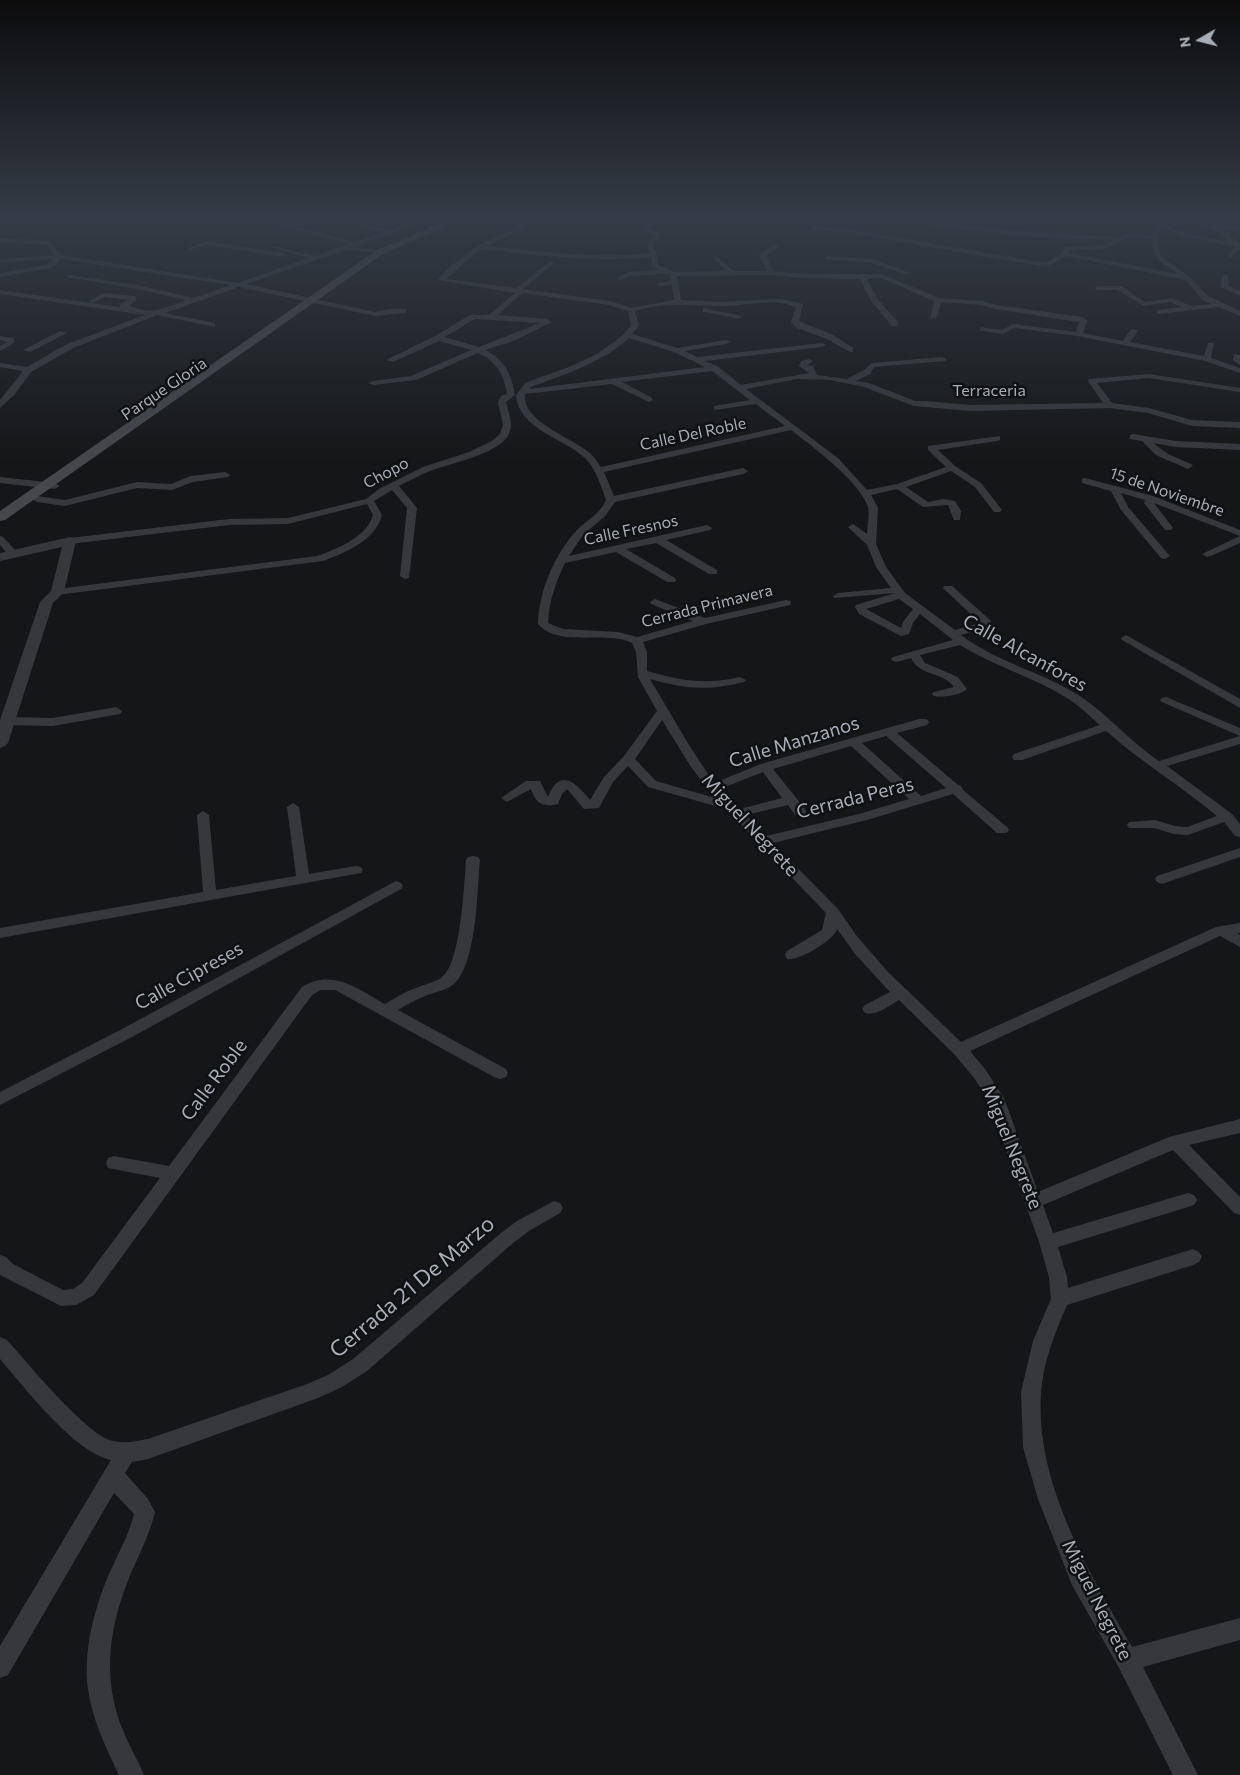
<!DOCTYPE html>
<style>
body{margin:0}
#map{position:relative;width:1240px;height:1775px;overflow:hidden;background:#151617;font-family:Commissioner,sans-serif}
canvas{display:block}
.north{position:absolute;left:1175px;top:15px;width:50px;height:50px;-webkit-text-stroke:4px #101112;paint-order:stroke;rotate:262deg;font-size:14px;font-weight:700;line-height:20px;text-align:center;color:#a8aeb7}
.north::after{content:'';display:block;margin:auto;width:18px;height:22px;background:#a8aeb7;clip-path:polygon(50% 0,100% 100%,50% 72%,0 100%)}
</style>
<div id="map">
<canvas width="1240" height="1775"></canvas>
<div class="north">N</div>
</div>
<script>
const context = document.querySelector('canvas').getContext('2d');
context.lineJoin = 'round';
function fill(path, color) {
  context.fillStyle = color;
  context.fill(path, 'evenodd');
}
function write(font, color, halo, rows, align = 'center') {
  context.font = font + ' Commissioner,sans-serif';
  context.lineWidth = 5;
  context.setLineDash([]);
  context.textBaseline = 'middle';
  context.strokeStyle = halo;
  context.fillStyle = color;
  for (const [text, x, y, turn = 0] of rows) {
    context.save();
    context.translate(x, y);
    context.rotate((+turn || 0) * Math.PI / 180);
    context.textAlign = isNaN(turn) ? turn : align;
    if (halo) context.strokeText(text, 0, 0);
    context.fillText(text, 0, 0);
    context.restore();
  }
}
fill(new Path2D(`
 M 250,217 L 259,217 L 355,242 L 384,232 L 352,224 L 352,222 L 390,230 L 429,217 L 437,217 L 354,247 L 380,250 L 382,251 L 382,253 L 346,250 L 246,284 L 375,312 C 385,309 395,308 406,309 L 406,313 L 375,316 L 239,287 L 165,313 L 215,323 L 215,327 L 157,315 L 73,348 L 31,372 L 15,394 L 0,408 L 0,400 L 23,371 L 0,367 L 0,363 L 27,367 L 67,344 L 145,315 L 0,294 L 0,290 L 120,307 L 120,304 L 128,300 L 105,297 L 93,303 L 89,301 L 104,293 L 132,296 L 135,296 L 136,300 L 129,306 C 154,315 161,309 186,300 L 137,289 L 66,277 L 69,275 L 137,285 L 194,298 L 230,285 L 60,259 L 56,265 L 50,268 L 0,277 L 0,273 L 46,265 L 51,263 L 53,259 L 0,263 L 0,259 L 54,255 L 47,245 L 0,242 L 0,238 L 49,241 L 61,255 L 238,283 L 308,258 L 273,248 L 273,246 L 315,256 L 348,244 Z
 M 486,217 L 495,217 L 527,225 L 519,231 L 486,246 C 539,251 597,259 650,253 L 647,246 L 654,235 L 640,230 L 640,228 L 658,217 L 662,217 L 662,219 L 647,229 L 661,234 L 653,246 L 657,255 L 658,265 L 674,272 L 726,271 L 713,258 L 716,256 L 734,271 L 767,271 L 759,254 L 776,244 L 779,246 L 778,247 L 766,255 L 774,271 L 805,274 L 882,274 L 939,298 L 982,301 L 996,305 L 1083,317 L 1087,321 L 1083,333 L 1123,341 L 1131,329 L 1134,329 L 1138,331 L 1130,342 L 1204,356 L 1208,343 L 1214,343 L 1211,358 L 1240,368 L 1240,373 L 1205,361 L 1077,336 L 1014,328 L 1003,334 L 983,331 L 980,331 L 980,327 L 1002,330 L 1013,324 L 1076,332 L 1079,322 L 995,309 L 981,305 L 941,302 L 937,317 L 930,319 L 934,301 L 881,278 L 867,279 L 878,300 L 898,322 L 898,326 L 892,326 L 871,301 L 860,279 L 805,278 L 771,275 L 677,276 L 681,300 L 719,302 L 782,299 L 803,304 L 799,321 L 833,335 L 853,348 L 853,352 L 850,352 L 827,339 L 797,328 L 791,322 L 796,307 C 775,298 750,305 727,306 C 695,307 666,301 635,311 L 639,326 L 632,334 L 677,348 L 726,340 L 730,342 L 726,344 L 685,351 L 697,357 L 822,343 L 826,345 L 822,347 L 705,361 L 717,366 L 741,385 L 809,373 L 799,366 L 801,361 L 809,359 L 813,361 L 807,365 L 813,366 L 817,375 L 847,379 L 864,370 L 872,363 L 942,357 L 946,359 L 945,361 L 874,367 L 870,374 L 856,381 L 869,383 L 915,401 L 925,401 L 970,405 L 1103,403 L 1088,381 L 1089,379 L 1149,374 L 1240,388 L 1240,392 L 1149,378 L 1097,383 L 1112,403 L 1149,408 L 1192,420 L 1240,422 L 1240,428 L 1192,426 L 1148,413 L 1109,408 L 970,411 L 914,406 L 864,387 L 830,380 L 797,379 L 746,389 L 838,458 L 867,490 L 897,484 L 946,467 L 928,450 L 928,446 L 1000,436 L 1000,440 L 997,441 L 938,450 L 955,466 L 981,483 L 1002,510 L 1000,512 L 994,512 L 975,487 L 951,471 L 906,487 L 928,502 L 943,499 L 955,501 L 961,511 L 960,520 L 954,520 L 948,505 L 923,507 L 897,489 L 871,495 L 878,508 L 876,544 L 886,567 L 905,593 L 955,630 L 980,623 L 943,588 L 944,586 L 952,586 L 991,621 L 989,627 L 961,635 C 995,661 1038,671 1075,693 C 1105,711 1129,741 1159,761 L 1240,736 L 1240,744 L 1167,766 L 1232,814 L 1240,824 L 1240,837 L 1235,836 L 1224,822 L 1188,835 L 1174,834 L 1154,828 L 1129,828 L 1127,825 L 1129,822 L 1155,820 L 1175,826 L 1187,827 L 1217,816 C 1181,786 1141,762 1106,731 L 1022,760 L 1014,760 L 1012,757 L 1014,754 L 1100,725 C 1089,716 1079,705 1067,698 C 1033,677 994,666 960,645 L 920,655 L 925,663 L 958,677 L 967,689 C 961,695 942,698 934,696 L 932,694 L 934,692 L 954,687 C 943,671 920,677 911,658 L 897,662 L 893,661 L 891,659 L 893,657 L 953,640 L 920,614 L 913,623 L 909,634 L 901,636 L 859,614 L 855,607 L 856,605 L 895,593 L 834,598 L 833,596 L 838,593 L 891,588 L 876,567 L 867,545 L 848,527 L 853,524 L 867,534 C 867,526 870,515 868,507 C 860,482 812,446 791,430 L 604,472 L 614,496 L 743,468 L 748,471 L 743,474 L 615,502 L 605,516 L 583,535 L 569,556 L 707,525 L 712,528 L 710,530 L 666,540 L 717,570 L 717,574 L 709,574 L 656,543 L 626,549 L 675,578 L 676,580 L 675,582 L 667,582 L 616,552 L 565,563 C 556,582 549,601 548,623 L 563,629 L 618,632 L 637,637 L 693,621 L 651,604 L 650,602 L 655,599 L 705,618 L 786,600 L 790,601 L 791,603 L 790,605 L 706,624 L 643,642 L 647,652 L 647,671 C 683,681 703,685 740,677 L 746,680 L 744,682 C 708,691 685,689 650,679 L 689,745 L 714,783 L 761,764 L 919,719 L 927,719 L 929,722 L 927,725 L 897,733 L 958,785 L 961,786 L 963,790 L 1007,827 L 1009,830 L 1007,833 L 997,833 L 953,794 L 867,820 L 773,843 L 838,909 L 856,935 L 888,972 L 961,1042 L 1216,927 L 1240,923 L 1240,933 L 1237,933 L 1240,935 L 1240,947 L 1220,936 L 970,1051 L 985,1069 L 1004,1098 L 1038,1192 L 1169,1137 L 1240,1119 L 1240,1133 L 1189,1145 L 1240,1197 L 1240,1215 L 1234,1213 L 1173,1150 L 1043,1205 L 1053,1233 L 1188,1193 L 1194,1195 L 1197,1200 L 1194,1205 L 1188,1207 L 1058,1247 L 1067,1277 L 1068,1288 L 1193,1249 L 1199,1252 L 1202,1257 L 1199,1262 L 1193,1265 L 1067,1305 C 1055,1333 1043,1362 1041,1393 C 1035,1483 1089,1572 1132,1647 L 1240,1618 L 1240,1640 L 1143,1667 L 1198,1775 L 1173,1775 L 1119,1668 L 1072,1585 L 1038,1499 L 1023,1447 L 1021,1392 L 1033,1341 L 1051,1299 L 1049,1277 L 1039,1242 L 988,1099 L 974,1078 L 955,1055 L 899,1000 C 889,1006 876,1016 865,1013 L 862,1009 L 865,1005 L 890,992 L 856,955 L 837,929 C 835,940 797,962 787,959 L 785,955 L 787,951 L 822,930 L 826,913 L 726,809 L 648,787 L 628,766 L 613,782 L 599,808 L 584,809 L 567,789 L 562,794 L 558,804 C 542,808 536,803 531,789 L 507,802 L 501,798 L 526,781 L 540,781 L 548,797 C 560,766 577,784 590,800 L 604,777 L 624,756 L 657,711 L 638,677 L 636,652 L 632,643 C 605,630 559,648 538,624 C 539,591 554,555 577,530 C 587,520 600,514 606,500 C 601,486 596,469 585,458 C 564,438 519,430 516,395 L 525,383 L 569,367 L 597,354 L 622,336 L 631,326 L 628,311 L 609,305 L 522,293 L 498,315 L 547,319 L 552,322 L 513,341 L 485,350 C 504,359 512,375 515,395 L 506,402 C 509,413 514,426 508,436 C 495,455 451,463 430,471 C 420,475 409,481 399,486 L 417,508 L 409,578 L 405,579 L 400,576 L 407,508 L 392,490 L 374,501 L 382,515 C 376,540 345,553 323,561 L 57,595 L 52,592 L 57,589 L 317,556 C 337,549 367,537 373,515 L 367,504 L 288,524 L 229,525 L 70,544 L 65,541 L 70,538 L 229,519 L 288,518 L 366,499 L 379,489 L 423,467 L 469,452 L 492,441 L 500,434 L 503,425 L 498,402 L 501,396 L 507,394 C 504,374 496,361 478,353 L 473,355 L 416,380 L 373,385 L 369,383 L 373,381 L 411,376 L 471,350 L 439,341 L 393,362 L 386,360 L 435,336 L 470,315 L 489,315 L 515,293 L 438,280 L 447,269 L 477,246 L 519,226 ZM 481,249 C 536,255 596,263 651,257 L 652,266 L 659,270 L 628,272 L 617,278 L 620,280 L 629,276 L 667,274 L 670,275 L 671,281 L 656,284 L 660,286 L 672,285 L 674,300 L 631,308 L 610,301 L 523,289 L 553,264 L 554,263 L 551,261 L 516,288 L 446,279 ZM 475,319 L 540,323 L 479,347 L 444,337 ZM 629,338 L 674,352 L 705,367 L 529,389 L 531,387 C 565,374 602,363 629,338 ZM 712,371 L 750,400 L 714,406 L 714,410 L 756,404 L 785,426 L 601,467 C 598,463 595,458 591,454 C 574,438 521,422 525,394 L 612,384 L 649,402 L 653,400 L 652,398 L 622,382 ZM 899,599 L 913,609 L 903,622 L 901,628 L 866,609 ZM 662,720 L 691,767 L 715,798 L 656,781 L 635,759 ZM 886,736 L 946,788 L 921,796 L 862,743 ZM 851,746 L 909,799 L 859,814 L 766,836 L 746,815 L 788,805 L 795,815 L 805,815 L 806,812 L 805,809 L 773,769 ZM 763,772 L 782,798 L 740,809 L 720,789 Z
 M 896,217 L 907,217 L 1007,230 L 1119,237 L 1128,233 L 1152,235 L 1154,230 L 1162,222 L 1135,219 L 1132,217 L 1166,219 L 1169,217 L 1175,217 L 1167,225 L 1187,233 L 1229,242 L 1220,233 L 1178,217 L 1186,217 L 1211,226 L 1214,224 L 1240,226 L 1240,230 L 1218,228 L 1224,231 L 1240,244 L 1240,248 L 1231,258 L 1228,256 L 1234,247 L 1183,236 L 1163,228 L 1159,232 L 1158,237 L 1159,252 L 1163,258 L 1190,277 L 1208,296 L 1240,311 L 1240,316 L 1219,307 L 1160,314 L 1157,314 L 1157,310 L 1182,307 L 1171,302 L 1144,306 L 1117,290 L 1098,290 L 1094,288 L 1098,286 L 1121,286 L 1145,302 L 1172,298 L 1191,306 L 1212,304 L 1202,300 L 1186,280 L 1066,256 L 1046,267 L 849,233 L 813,230 L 810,228 L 813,226 L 849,229 L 1045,263 L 1062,253 L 1064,247 L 1103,245 L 1113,240 C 1054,239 995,235 937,226 C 925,224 906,223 896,217 ZM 1129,237 L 1152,239 C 1153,261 1161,262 1178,274 L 1069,253 L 1069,250 L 1104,249 Z
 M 1046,217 L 1115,217 L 1112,219 L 1082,221 L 1049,219 Z
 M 208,241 L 283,253 L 286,255 L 283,257 L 208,245 L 190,250 L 187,248 Z
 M 828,256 L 873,259 L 910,273 L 905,274 L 872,263 L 826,259 L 826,257 Z
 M 1225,274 L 1228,276 L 1229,286 L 1240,291 L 1240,296 L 1221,287 L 1222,276 Z
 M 703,308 L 738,315 L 742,317 L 738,319 L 706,312 L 703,312 Z
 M 60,331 L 67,333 L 30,352 L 23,350 Z
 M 0,336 L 14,338 L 14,343 L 0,351 L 0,346 L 7,342 L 0,340 Z
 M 1234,354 L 1240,355 L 1240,365 L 1233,360 Z
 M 1133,434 L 1176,441 L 1240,444 L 1240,450 L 1176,447 L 1153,443 L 1168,454 L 1191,464 L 1193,466 L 1188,469 L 1156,455 L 1142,441 L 1130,439 L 1130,435 Z
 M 225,472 L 230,475 L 228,477 L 193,482 L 172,490 L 137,488 L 65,506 L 37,502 L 32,499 L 37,496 L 65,500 L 137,482 L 171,484 L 191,476 Z
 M 0,477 L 55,483 L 60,486 L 55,489 L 0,483 Z
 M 1085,478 L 1153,496 L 1240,530 L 1240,536 L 1154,503 L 1173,528 L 1171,530 L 1165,530 L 1144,503 L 1145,500 L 1121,493 L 1128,507 L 1170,556 L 1165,559 L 1161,558 L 1121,510 L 1111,491 L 1082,483 L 1082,479 Z
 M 0,536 L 3,537 L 17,552 L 17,556 L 9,556 L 0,545 Z
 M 1240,536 L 1240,543 L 1211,556 L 1207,557 L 1202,554 Z
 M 1126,635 L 1240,699 L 1240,708 L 1122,640 L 1121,638 Z
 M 1166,697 L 1240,728 L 1240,736 L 1162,702 L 1160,700 L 1162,698 Z
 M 116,707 L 122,711 L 120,714 L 53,726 L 6,725 L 0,721 L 6,717 L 53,718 Z
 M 293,803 L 299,807 L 309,874 L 356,866 L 361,867 L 363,870 L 361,873 L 0,938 L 0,928 L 203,892 L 197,815 L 203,811 L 209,815 L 216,890 L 296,876 L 287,807 Z
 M 1240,848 L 1240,857 L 1162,884 L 1157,882 L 1155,879 L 1157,876 Z
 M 473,856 L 478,857 L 480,860 C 477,891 477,963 454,984 C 446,991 434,992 425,996 C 415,1000 406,1005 398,1010 L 506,1069 L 508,1073 L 506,1077 L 500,1079 L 494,1077 L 335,990 L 321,990 L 312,995 L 94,1295 L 76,1305 L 61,1306 L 0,1275 L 0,1255 L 6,1257 L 13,1264 L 63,1290 L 73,1289 L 82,1283 L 160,1178 L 108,1168 L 106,1163 L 108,1158 L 114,1156 L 169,1166 L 302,987 C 332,968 358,989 385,1004 C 395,998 405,992 416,988 C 424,984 433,983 441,978 C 461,965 464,885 466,860 L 468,857 Z
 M 396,881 L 401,883 L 403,886 L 401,889 L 132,1037 L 0,1105 L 0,1092 L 122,1029 Z
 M 554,1201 L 560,1203 L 563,1208 L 560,1213 L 529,1231 L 513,1243 L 367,1371 L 342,1387 L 318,1398 L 148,1459 L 132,1462 L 125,1473 L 148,1499 L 155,1512 C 149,1538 135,1561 126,1586 C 108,1633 103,1683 123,1730 C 129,1746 138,1760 144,1775 L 119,1775 C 106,1748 92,1719 88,1689 C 83,1654 93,1614 106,1581 C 115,1559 128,1538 134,1514 L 114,1493 L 8,1675 L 0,1678 L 0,1646 L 111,1460 C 73,1451 26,1389 0,1359 L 0,1337 L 7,1340 C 28,1363 86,1435 113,1441 C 125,1444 136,1441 148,1439 L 307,1384 L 328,1375 L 353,1359 L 501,1233 L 517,1221 Z`), '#36383c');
fill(new Path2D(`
 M 70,537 L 76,541 L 64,592 L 53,603 L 8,743 L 5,746 L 0,748 L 0,720 L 40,602 L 51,591 L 62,547 L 0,561 L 0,553 Z`), '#36383c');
fill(new Path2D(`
 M 455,217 L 467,217 L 383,254 L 5,520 L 0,521 L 0,511 L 377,250 Z`), '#45474c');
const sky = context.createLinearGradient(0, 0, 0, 465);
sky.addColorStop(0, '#0c0c0d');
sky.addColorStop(0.47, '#353c47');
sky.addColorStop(1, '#353c4700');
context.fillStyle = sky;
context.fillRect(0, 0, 1240, 465);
write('16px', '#a8aeb7', '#101112', [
 ["Parque Gloria",164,389,-34],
 ["Terraceria",989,391],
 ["Calle Del Roble",693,434,-12],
 ["Chopo",386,473,-28],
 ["15 de Noviembre",1167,492,19],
 ["Calle Fresnos",631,530,-12],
 ["Cerrada Primavera",707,606,-14]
]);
write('19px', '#a8aeb7', '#101112', [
 ["Calle Alcanfores",1025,653,29],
 ["Calle Manzanos",794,742,-17],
 ["Cerrada Peras",855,798,-14],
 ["Miguel Negrete",750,825,47],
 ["Calle Cipreses",189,976,-29],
 ["Calle Roble",214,1080,-53],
 ["Miguel Negrete",1012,1147,68],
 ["Miguel Negrete",1097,1600,63]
]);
write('22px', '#a8aeb7', '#101112', [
 ["Cerrada 21 De Marzo",412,1287,-40]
]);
</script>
